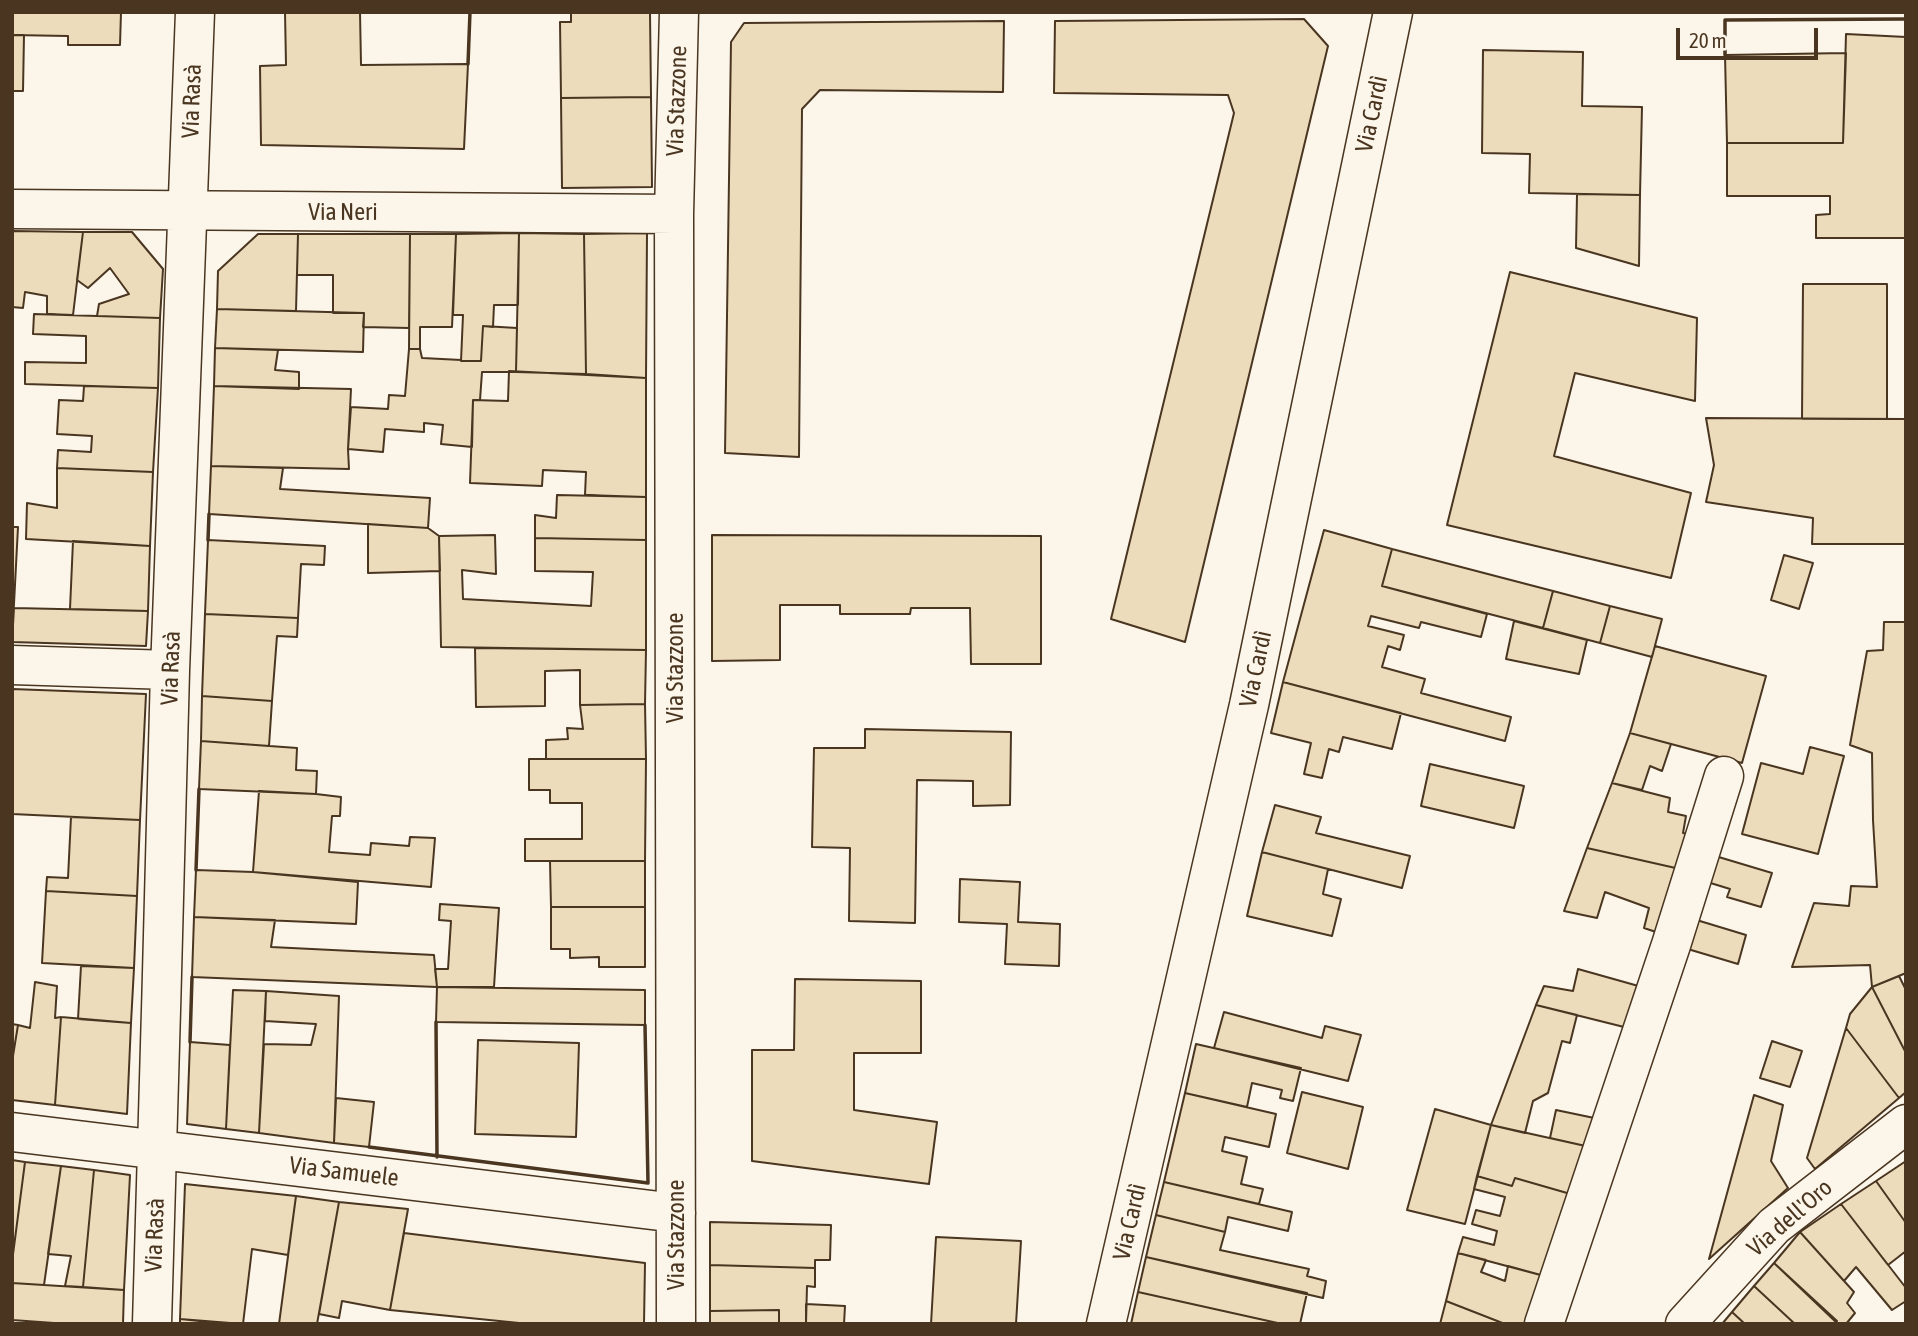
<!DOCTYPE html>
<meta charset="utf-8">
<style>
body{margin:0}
#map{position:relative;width:1918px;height:1336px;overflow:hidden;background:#fbf6e9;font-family:"Asap Condensed",sans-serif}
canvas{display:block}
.frame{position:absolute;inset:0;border:14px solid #4a3520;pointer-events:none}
.scale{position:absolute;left:1676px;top:28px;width:142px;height:32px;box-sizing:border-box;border:4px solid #4a3520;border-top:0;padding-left:9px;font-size:21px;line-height:24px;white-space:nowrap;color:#4a3520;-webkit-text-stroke:5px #fbf6e9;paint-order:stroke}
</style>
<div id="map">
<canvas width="1918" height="1336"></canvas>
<div class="frame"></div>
<div class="scale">20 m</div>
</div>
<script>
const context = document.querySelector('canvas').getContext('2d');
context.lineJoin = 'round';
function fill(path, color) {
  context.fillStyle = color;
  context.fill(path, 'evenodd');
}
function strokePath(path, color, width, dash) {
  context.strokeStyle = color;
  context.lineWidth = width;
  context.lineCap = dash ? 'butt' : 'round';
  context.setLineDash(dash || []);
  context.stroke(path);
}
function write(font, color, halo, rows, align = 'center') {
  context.font = font + ' "Asap Condensed",sans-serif';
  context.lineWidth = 5;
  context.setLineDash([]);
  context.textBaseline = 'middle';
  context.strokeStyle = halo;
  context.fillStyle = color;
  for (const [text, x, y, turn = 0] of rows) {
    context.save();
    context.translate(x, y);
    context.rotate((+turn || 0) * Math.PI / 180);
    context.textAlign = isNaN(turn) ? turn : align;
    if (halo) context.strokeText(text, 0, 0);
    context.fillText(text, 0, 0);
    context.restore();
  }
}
const building = new Path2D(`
 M 12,12 L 121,12 L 120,45 L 68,45 L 68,36 L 12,35 Z
 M 285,12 L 360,12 L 361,65 L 468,64 L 464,149 L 261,145 L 260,66 L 286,65 Z
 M 571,12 L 650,12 L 651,97 L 561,98 L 560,22 L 571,22 Z
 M 1304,19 L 1328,46 L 1185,642 L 1111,619 L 1234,113 L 1228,95 L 1054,93 L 1055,21 Z
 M 1004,21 L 1003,92 L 820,90 L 802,109 L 799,457 L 725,453 L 731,42 L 744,23 Z
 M 1846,34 L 1906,37 L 1906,238 L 1816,238 L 1816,215 L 1830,214 L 1830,196 L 1727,196 L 1727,143 L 1843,143 Z
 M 12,35 L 24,35 L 23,91 L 12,91 Z
 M 1483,50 L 1583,52 L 1582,106 L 1642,107 L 1640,195 L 1529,193 L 1530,154 L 1482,153 Z
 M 1846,53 L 1843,143 L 1727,143 L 1725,55 Z
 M 651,97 L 652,187 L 562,188 L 561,98 Z
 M 1577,194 L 1640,195 L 1639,266 L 1576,248 Z
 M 12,231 L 83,232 L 73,315 L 47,314 L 47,296 L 25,292 L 23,308 L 12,307 Z
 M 83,232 L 132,232 L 163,269 L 160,318 L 97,316 L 99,304 L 129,294 L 110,268 L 88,288 L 77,280 Z
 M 519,233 L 518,305 L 494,305 L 493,327 L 483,326 L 481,361 L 461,361 L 463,315 L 453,315 L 456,234 Z
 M 519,233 L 584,234 L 586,374 L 516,372 Z
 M 647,233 L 646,378 L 586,374 L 584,234 Z
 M 258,234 L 298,234 L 296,311 L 217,309 L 218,271 Z
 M 298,234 L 410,234 L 409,328 L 363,327 L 364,313 L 333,313 L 333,275 L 297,275 Z
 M 410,234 L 456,234 L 452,327 L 420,327 L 420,349 L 409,349 Z
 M 1510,272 L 1697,318 L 1695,401 L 1575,373 L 1554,456 L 1691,493 L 1671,578 L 1447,525 Z
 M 1803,284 L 1887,284 L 1887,419 L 1802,419 Z
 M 217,309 L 364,313 L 363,352 L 215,348 Z
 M 34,314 L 160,318 L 158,388 L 25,384 L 25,362 L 86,363 L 86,336 L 33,334 Z
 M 483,326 L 517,328 L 516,372 L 482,372 L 480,400 L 473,400 L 472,447 L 441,444 L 443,425 L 424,423 L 424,432 L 385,429 L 383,452 L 348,449 L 351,407 L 388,409 L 389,395 L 405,396 L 409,349 L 420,349 L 422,358 L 481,361 Z
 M 215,348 L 278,350 L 275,370 L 299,372 L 299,389 L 214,386 Z
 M 509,371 L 646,378 L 646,497 L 585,495 L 586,472 L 543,470 L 542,486 L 470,483 L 473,400 L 508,401 Z
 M 84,386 L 158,388 L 153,472 L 57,468 L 58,450 L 91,452 L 92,436 L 57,434 L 59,400 L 83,401 Z
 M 214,386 L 351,389 L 348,449 L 349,469 L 211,466 Z
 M 1706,418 L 1906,419 L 1906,544 L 1812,544 L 1813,518 L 1706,502 L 1714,465 Z
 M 211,466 L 283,468 L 280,489 L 430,498 L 428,528 L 209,514 Z
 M 57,468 L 153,472 L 150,546 L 26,539 L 27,503 L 57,508 Z
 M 557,495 L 646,497 L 646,540 L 535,538 L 535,515 L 556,518 Z
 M 368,524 L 428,528 L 439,536 L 440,571 L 368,573 Z
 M 12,527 L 18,527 L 12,642 Z
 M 1324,530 L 1392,549 L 1382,586 L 1487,614 L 1481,637 L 1421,622 L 1419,628 L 1371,616 L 1368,626 L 1404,635 L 1400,650 L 1388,646 L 1382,667 L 1425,679 L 1421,693 L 1511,717 L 1505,741 L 1283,682 Z
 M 495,535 L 496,574 L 462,570 L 463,599 L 591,606 L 593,572 L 535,571 L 535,538 L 646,540 L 646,650 L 441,647 L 439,536 Z
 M 712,535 L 1041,536 L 1041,664 L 971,664 L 970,608 L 911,608 L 910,614 L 840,614 L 840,605 L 780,605 L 780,660 L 712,661 Z
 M 208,540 L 325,546 L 324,565 L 301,564 L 298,618 L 205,614 Z
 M 73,541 L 150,546 L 148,611 L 70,609 Z
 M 1392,549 L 1553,591 L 1543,628 L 1382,586 Z
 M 1784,555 L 1813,563 L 1799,609 L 1771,600 Z
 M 1553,591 L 1610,606 L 1600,643 L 1543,628 Z
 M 1610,606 L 1662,619 L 1652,657 L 1600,643 Z
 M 14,608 L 148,611 L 146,646 L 12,642 Z
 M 205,614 L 298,618 L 297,637 L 277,636 L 272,701 L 202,696 Z
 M 1514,621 L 1587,640 L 1579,674 L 1506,659 Z
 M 1884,622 L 1906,622 L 1906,973 L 1872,987 L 1870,965 L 1792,967 L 1814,903 L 1849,906 L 1851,886 L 1877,887 L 1873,820 L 1872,753 L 1850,745 L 1867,651 L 1883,650 Z
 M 1655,646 L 1766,676 L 1742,763 L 1630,733 Z
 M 475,648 L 646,650 L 645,704 L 580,705 L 580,670 L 545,671 L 545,706 L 476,707 Z
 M 1283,682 L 1401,713 L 1392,749 L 1343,737 L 1339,752 L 1329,749 L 1322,778 L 1304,774 L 1311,743 L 1271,733 Z
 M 12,689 L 146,694 L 140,820 L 12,814 Z
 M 202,696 L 272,701 L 269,746 L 201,741 Z
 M 645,704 L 646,759 L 546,759 L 546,740 L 568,739 L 567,728 L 583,729 L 580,705 Z
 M 865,729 L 1011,732 L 1010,805 L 973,806 L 973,781 L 917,780 L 915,923 L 849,921 L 850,848 L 812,847 L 814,748 L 865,748 Z
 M 1630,733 L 1671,744 L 1662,771 L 1650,766 L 1642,790 L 1612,783 Z
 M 201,741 L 297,748 L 296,770 L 317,771 L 316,794 L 199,789 Z
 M 1810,747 L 1844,756 L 1818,854 L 1742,834 L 1761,763 L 1803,774 Z
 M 529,759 L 646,759 L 645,861 L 525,861 L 525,839 L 582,839 L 582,803 L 550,803 L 550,790 L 529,790 Z
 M 1430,764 L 1524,786 L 1514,828 L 1421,806 Z
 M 1612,783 L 1670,798 L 1668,812 L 1686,816 L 1683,833 L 1692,835 L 1680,869 L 1587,848 Z
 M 259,791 L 316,794 L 341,797 L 340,816 L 332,816 L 329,852 L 370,855 L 371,843 L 409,846 L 410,837 L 435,838 L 431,887 L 253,872 Z
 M 1275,805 L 1321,817 L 1316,833 L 1410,856 L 1402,888 L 1262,852 Z
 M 71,817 L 140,820 L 137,896 L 46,891 L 47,877 L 68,878 Z
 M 1587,848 L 1680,869 L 1659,933 L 1644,928 L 1649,908 L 1605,892 L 1597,918 L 1564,911 Z
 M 1262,852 L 1328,869 L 1323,894 L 1341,899 L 1332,936 L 1247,916 Z
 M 1712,855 L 1772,873 L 1761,907 L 1727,897 L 1730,889 L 1704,881 Z
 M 550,861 L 645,861 L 645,907 L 551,907 Z
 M 196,870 L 253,872 L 358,882 L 356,924 L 194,917 Z
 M 960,879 L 1020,882 L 1018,922 L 1060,924 L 1059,966 L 1005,964 L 1007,924 L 959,922 Z
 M 46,891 L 137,896 L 134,968 L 42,963 Z
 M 440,904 L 499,908 L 494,987 L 437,987 L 435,969 L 448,969 L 451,921 L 439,920 Z
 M 551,907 L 645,907 L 645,967 L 599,967 L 599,957 L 570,958 L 570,949 L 551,949 Z
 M 194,917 L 275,920 L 271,947 L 434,955 L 437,987 L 192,977 Z
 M 1690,918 L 1746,935 L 1738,964 L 1681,947 Z
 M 81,966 L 134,968 L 131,1023 L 78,1019 Z
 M 1578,969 L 1642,987 L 1628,1028 L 1536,1005 L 1544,986 L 1573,991 Z
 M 1899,976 L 1906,990 L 1906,1053 L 1872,987 Z
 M 795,979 L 921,981 L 921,1053 L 854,1053 L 854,1110 L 937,1122 L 929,1184 L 752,1161 L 752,1050 L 794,1050 Z
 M 35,982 L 57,986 L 55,1018 L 61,1017 L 55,1105 L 12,1100 L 12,1062 L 18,1025 L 30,1028 Z
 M 437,987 L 645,990 L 645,1025 L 436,1022 Z
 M 1872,987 L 1906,1053 L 1906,1092 L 1899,1098 L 1846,1028 L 1850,1014 Z
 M 233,990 L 266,991 L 259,1133 L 226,1129 Z
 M 266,991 L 339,996 L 334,1143 L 259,1133 L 264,1044 L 311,1045 L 316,1024 L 265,1021 Z
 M 1536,1005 L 1577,1015 L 1570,1043 L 1562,1041 L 1548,1093 L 1533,1101 L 1525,1133 L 1491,1125 Z
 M 1224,1012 L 1322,1038 L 1325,1026 L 1361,1035 L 1348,1081 L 1214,1048 Z
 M 61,1017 L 131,1023 L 127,1114 L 55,1105 Z
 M 12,1024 L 18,1025 L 12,1062 Z
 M 1846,1028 L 1899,1098 L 1815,1169 L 1807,1158 Z
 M 478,1040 L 579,1043 L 576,1137 L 475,1134 Z
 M 1772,1041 L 1802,1051 L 1790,1087 L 1760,1078 Z
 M 190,1042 L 230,1045 L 226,1129 L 187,1124 Z
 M 1196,1044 L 1301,1068 L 1293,1101 L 1280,1098 L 1282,1090 L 1252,1083 L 1247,1107 L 1185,1093 Z
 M 1302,1092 L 1363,1107 L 1348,1169 L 1287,1153 Z
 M 1185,1093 L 1276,1114 L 1269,1147 L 1225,1137 L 1222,1151 L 1247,1157 L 1241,1184 L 1263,1189 L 1259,1204 L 1164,1182 Z
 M 1754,1095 L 1783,1105 L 1771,1161 L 1788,1188 L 1709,1259 Z
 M 336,1098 L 374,1102 L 369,1147 L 334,1143 Z
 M 1435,1109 L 1491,1125 L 1465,1224 L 1407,1210 Z
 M 1556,1110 L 1599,1119 L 1590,1147 L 1550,1138 Z
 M 1491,1125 L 1590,1147 L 1574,1195 L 1515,1178 L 1512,1186 L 1477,1176 Z
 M 12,1160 L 25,1162 L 12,1262 Z
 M 1906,1161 L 1906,1223 L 1876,1181 Z
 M 25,1162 L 61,1166 L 44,1285 L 12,1283 L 12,1262 Z
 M 61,1166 L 94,1170 L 83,1287 L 65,1286 L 71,1256 L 48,1254 Z
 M 94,1170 L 130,1175 L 124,1290 L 83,1287 Z
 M 1477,1176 L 1512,1186 L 1515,1178 L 1574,1195 L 1548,1277 L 1458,1253 L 1463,1237 L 1494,1245 L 1497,1231 L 1472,1224 L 1476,1210 L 1500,1216 L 1505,1197 L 1474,1189 Z
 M 1876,1181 L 1906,1223 L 1906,1251 L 1888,1265 L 1841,1204 Z
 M 1164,1182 L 1292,1212 L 1288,1231 L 1228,1217 L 1225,1232 L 1156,1215 Z
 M 185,1184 L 296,1196 L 288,1255 L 252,1249 L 243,1324 L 180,1319 Z
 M 296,1196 L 339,1202 L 317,1324 L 279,1324 Z
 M 339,1202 L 408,1209 L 390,1310 L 342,1301 L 339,1318 L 319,1314 Z
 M 1841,1204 L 1906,1288 L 1906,1301 L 1892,1310 L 1856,1267 L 1844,1281 L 1800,1232 Z
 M 1156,1215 L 1225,1232 L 1220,1250 L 1309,1269 L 1307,1276 L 1326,1281 L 1323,1298 L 1146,1257 Z
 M 710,1222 L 831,1225 L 830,1260 L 815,1260 L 815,1268 L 710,1265 Z
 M 1800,1232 L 1854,1292 L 1847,1303 L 1855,1313 L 1846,1324 L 1838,1324 L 1774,1263 Z
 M 404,1233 L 645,1263 L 644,1324 L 529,1324 L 390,1310 Z
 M 936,1237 L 1021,1241 L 1016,1324 L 931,1324 Z
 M 1458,1253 L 1486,1260 L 1481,1272 L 1505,1281 L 1508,1266 L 1548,1277 L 1533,1324 L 1505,1324 L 1446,1301 Z
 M 1146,1257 L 1307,1293 L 1300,1324 L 1282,1324 L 1138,1292 Z
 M 1774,1263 L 1837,1321 L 1835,1324 L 1795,1324 L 1754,1286 Z
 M 710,1265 L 815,1268 L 815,1287 L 807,1286 L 806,1324 L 779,1324 L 779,1310 L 710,1311 Z
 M 12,1283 L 124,1290 L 123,1324 L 68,1324 L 12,1320 Z
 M 1754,1286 L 1795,1324 L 1745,1324 L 1732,1312 Z
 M 1138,1292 L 1282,1324 L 1131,1324 Z
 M 1446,1301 L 1505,1324 L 1440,1324 Z
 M 806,1304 L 845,1306 L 844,1324 L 806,1324 Z
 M 779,1310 L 779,1324 L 710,1324 L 710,1311 Z
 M 1732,1312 L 1745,1324 L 1722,1324 Z
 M 180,1319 L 229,1324 L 180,1324 Z`);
fill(building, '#ecdcbc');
strokePath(building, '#4a3520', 2);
const minor = new Path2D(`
 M 12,209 L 674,214
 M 12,665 L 170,670
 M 12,1132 L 676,1213
 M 152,1324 C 160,1106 163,889 170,671 C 177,451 188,232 195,12
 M 676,1324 L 674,214 L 679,12
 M 1106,1324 L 1249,705 L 1393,12
 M 1544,1324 L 1671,945 L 1724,776
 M 1685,1324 L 1774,1226 L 1906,1124`);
strokePath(minor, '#4a3520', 41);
strokePath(minor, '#fbf6e9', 38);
strokePath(new Path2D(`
 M 1725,55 L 1725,20 L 1906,19
 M 468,64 L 470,12
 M 208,540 L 209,514
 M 196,870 L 199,789
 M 436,1022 L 437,1157
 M 190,1042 L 192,977
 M 369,1147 L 648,1183 L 645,1025`), '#4a3520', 3.5);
write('24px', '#4a3520', '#fbf6e9', [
 ["Via Rasà",192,101,-88],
 ["Via Stazzone",677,101,-88],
 ["Via Cardì",1372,114,-78],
 ["Via Neri",343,212],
 ["Via Rasà",171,668,-88],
 ["Via Stazzone",675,668,-90],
 ["Via Cardì",1256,669,-78],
 ["Via Samuele",344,1172,7],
 ["Via dell'Oro",1790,1218,-41],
 ["Via Cardì",1130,1222,-77],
 ["Via Rasà",155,1235,-88],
 ["Via Stazzone",676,1235,-90]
]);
</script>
